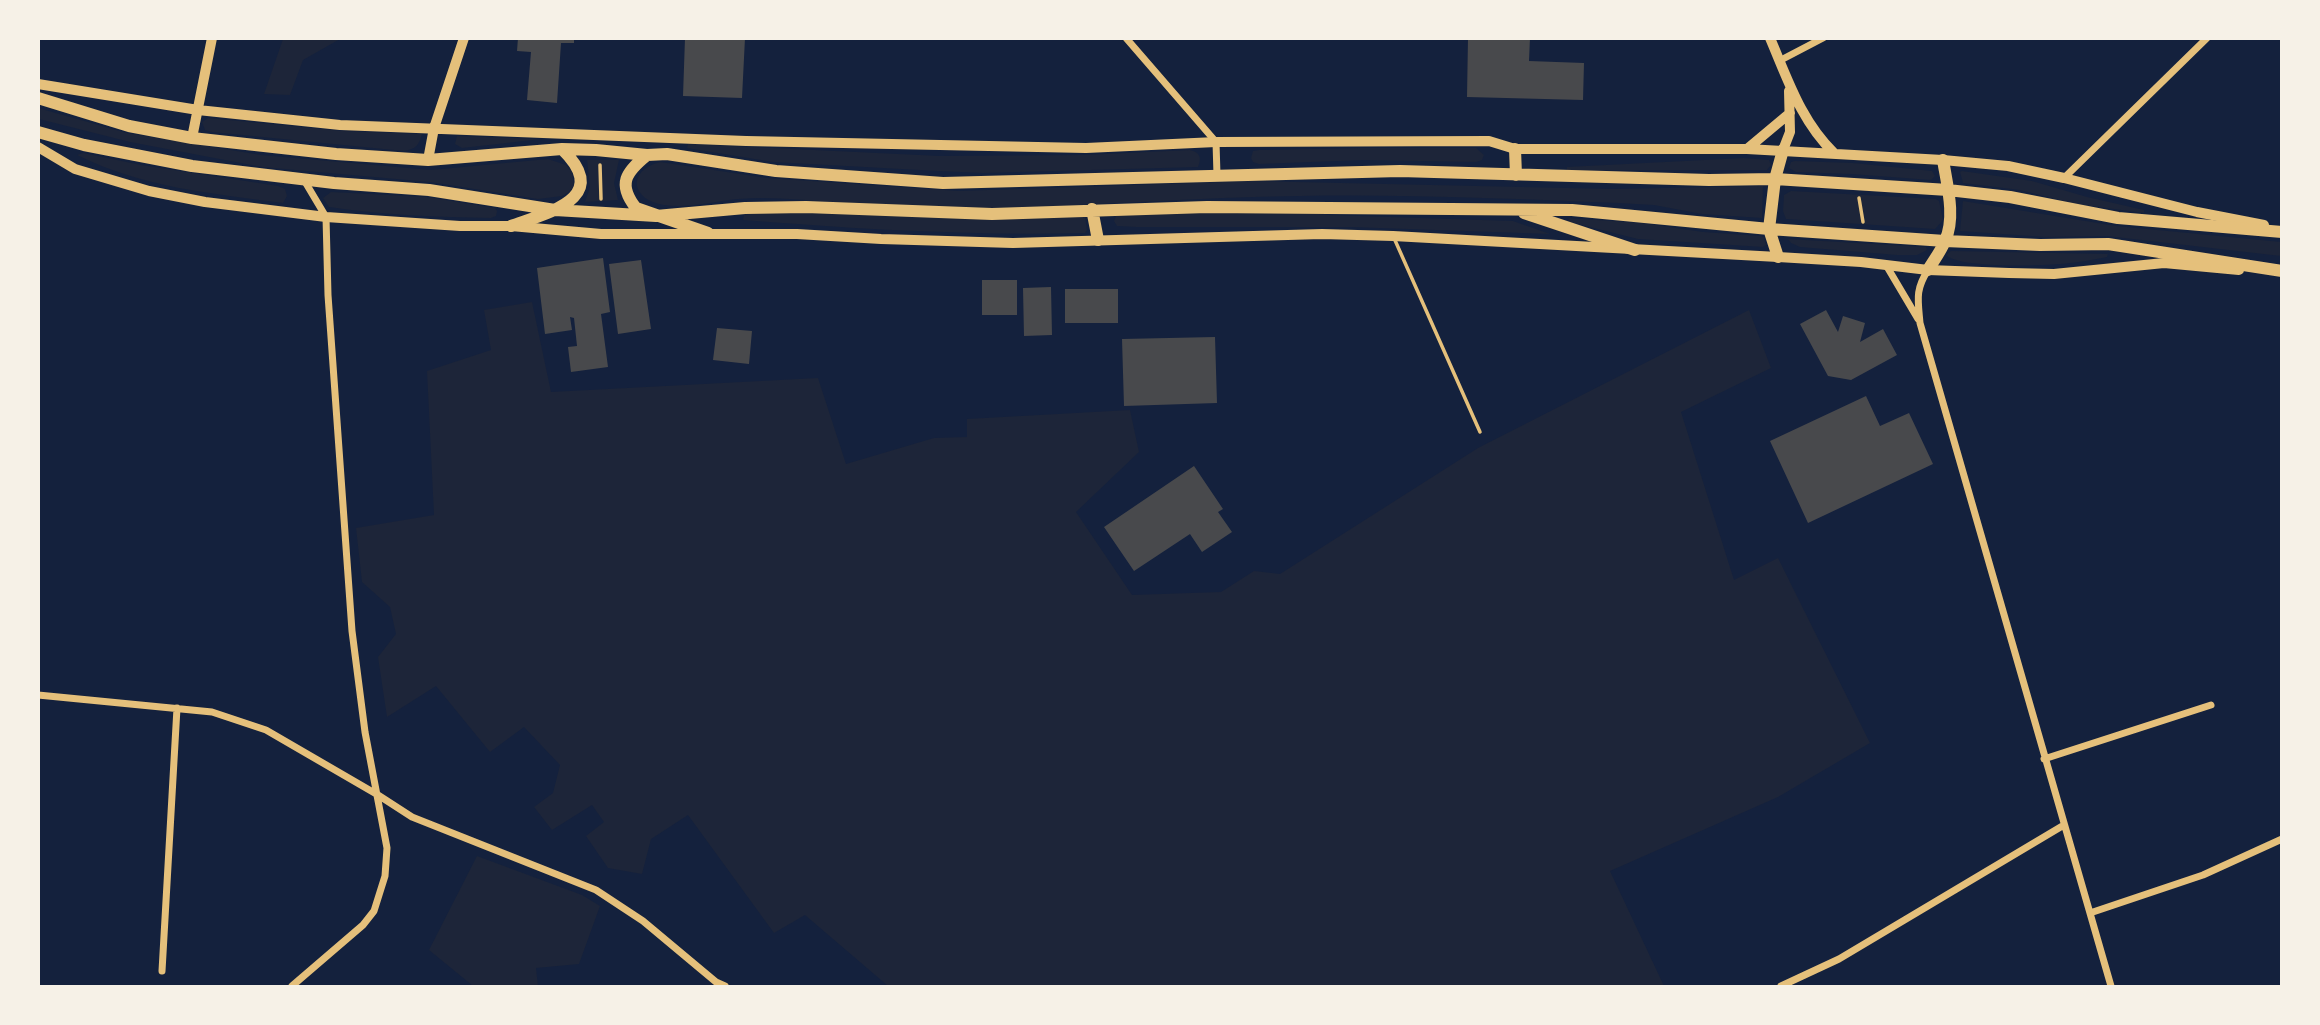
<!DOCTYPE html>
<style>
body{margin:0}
#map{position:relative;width:2320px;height:1025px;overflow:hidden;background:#14213d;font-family:"Times New Roman",serif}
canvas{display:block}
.frame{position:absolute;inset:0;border:40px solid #f6f1e7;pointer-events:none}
</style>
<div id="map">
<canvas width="2320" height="1025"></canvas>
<div class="frame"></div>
</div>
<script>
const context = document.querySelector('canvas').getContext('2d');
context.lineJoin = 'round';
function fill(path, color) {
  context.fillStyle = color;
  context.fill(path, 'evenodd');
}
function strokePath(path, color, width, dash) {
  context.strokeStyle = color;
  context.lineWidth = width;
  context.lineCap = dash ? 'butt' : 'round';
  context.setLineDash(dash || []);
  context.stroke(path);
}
fill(new Path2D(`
 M 283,39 L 340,39 L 303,60 L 290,95 L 264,94 Z
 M 38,108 L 127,133 L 261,155 L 431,170 L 548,159 L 566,165 L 572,172 L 574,186 L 569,192 L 562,196 L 538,199 L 430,182 L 262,167 L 130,142 L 39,119 Z
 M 208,118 L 343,131 L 422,134 C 419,145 416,149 404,151 L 212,132 L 205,130 L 202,122 Z
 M 457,136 L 542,139 L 462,148 L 455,144 Z
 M 688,144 L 940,156 L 1083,155 L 1190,150 C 1200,152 1202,158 1198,167 L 983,173 L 938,171 L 773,162 L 687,148 Z
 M 1362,148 L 1476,148 L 1484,155 L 1482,160 L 1476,162 L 1364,160 L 1259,164 L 1253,162 L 1251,158 L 1253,151 L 1259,150 Z
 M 83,153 L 141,165 L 278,186 L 285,189 L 287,196 L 283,203 C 210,193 144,188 77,155 Z
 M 1744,158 L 1769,160 L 1771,165 L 1767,170 L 1567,170 L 1567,167 Z
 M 587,160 L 619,160 L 614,183 L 618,200 L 585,202 L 590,187 Z
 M 1795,161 L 1853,163 L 1932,171 L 1935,176 L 1931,180 L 1851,174 L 1796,172 L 1789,168 L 1791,162 Z
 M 660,162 L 767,178 L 959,191 L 1251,181 L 1613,189 L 1763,186 L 1762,218 L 1702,214 L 1654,205 L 1618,203 C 1512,199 1405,194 1300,196 C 1197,197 1095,206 992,208 C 939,209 886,205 833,202 C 802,200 770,196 738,199 C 715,201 687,209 664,205 C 631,200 626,171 660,162 Z
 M 1962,171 L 2032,181 L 2087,197 L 2144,210 L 2144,213 L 2076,204 L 2020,190 L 1963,183 L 1960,172 Z
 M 1791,191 L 1936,199 L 1939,201 L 1943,220 L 1935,229 L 1786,219 L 1783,211 L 1784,195 Z
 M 331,192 L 427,197 L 495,208 L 497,211 L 496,216 L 491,218 C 437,217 383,215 329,207 L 323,198 Z
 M 1963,201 L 2116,226 L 2281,242 L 2281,256 L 2107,236 L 2045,237 L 1960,231 Z
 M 768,211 L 1085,217 L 1087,230 L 1085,233 C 970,236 858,229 743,220 L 744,215 Z
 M 1292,211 L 1328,215 L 1513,221 L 1550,234 L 1351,227 L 1137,227 L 1117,226 L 1114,221 L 1117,214 Z
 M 1568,218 L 1642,223 L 1703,232 L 1760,236 L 1764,237 L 1766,245 L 1763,247 L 1638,239 L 1570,222 Z
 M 1788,239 L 1926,247 L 1927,250 L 1917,255 L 1897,255 L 1800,247 L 1791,243 Z
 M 1951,251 L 2108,254 L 2107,257 C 2095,259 2082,262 2070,263 C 2048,266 1960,269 1946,255 Z
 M 532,302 L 551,392 L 818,378 L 846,464 L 934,438 L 967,437 L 967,419 L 1130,410 L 1139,452 L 1076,512 L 1132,595 L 1221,592 L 1254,571 L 1280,574 L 1478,448 L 1749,310 L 1771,368 L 1681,412 L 1734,580 L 1778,558 L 1870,743 L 1778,797 L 1610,871 L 1664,986 L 888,986 L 805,915 L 774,933 L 688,815 L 651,839 L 642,874 L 608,868 L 586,836 L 604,822 L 592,805 L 552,830 L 534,807 L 553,793 L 560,765 L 524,727 L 490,752 L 436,686 L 387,717 L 378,657 L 396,634 L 390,607 L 362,582 L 356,528 L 434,515 L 427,371 L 491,350 L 484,310 Z
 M 477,856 L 582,895 L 600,906 L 579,964 L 536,968 L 538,986 L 473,986 L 429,950 Z`), '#1d2539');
fill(new Path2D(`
 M 518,38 L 574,38 L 574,43 L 561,43 L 557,103 L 527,100 L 531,52 L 517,51 Z
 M 685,38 L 745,38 L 742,98 L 683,96 Z
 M 1468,38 L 1530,38 L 1529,61 L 1584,63 L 1583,100 L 1467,97 Z
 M 603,258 L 610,312 L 601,314 L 608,367 L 571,372 L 568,347 L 577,346 L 574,318 L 570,317 L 572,330 L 545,334 L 537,268 Z
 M 641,260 L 651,329 L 618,334 L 609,264 Z
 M 982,280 L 1017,280 L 1017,315 L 982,315 Z
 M 1051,287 L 1052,335 L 1024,336 L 1023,288 Z
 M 1065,289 L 1118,289 L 1118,323 L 1065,323 Z
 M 1826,310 L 1838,332 L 1843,316 L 1865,323 L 1860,342 L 1883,329 L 1897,355 L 1851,380 L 1828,376 L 1800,324 Z
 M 717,328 L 752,331 L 749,364 L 713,360 Z
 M 1215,337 L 1217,403 L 1124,406 L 1122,339 Z
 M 1866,396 L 1880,426 L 1909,413 L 1933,464 L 1808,523 L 1770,441 Z
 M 1194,466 L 1223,509 L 1218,512 L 1232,532 L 1202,552 L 1190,534 L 1134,571 L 1104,527 Z`), '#48494c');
strokePath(new Path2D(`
 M 600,165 L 601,199
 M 1859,198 L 1863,222`), '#e5c07b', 3.5);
strokePath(new Path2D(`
 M 1394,238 L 1480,432`), '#e5c07b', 3.5);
strokePath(new Path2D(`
 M 1126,38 L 1216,142 L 1217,175
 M 1779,61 L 1823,38
 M 2064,178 L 2207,38
 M 1886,265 L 1918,319
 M 1928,270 C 1915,290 1918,300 1920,323 L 2111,986
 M 38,695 L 212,712 L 266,730 L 378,795 L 412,817 L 596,890 L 643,921 L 716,982 L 725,986
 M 2044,759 L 2211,705
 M 2090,913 L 2203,875 L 2282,839
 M 162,971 L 177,708
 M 292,986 L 363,925 L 374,911 L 385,876 L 387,848 L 365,732 L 352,631 L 328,295 L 326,217 L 304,180
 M 1781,986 L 1839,959 L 2064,825`), '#e5c07b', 7);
strokePath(new Path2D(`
 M 1770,38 C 1788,80 1801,121 1834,153
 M 38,84 L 198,110 L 340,125 L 746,141 L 1086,148 L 1216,142 L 1489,141 L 1515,149 L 1747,149 L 1943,160 L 2008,166 L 2064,178 L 2197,212 L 2264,225
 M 192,138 L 212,38
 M 38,147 L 75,169 L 149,191 L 205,202 L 326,217 L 460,226 L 511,226 L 601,234 L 797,234 L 881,239 L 1013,243 L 1322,234 L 1393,236 L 1778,257 L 1861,262 L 1928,270 L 2009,273 L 2054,274 L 2164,263 L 2239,270
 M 1747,149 L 1790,113
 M 1783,150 L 1790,132 L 1789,91
 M 428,160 L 434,128 L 464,38`), '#e5c07b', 10);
strokePath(new Path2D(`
 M 38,98 L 129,126 L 192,138 L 336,154 L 428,160 L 562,149 L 596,150 L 647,155 L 667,154 L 776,171 L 943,183 L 1400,171 L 1709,180 L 1775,179 L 1948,190 L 2010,197 L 2118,218 L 2282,232
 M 38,132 L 84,145 L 192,166 L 334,183 L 429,190 L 555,210 L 656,216 L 745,208 L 806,207 L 992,214 L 1207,207 L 1572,210 L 1769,229 L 1945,241 L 2040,245 L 2108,244 L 2282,271
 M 1515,149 L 1516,175
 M 647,155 C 626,172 617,184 636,208 L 708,233
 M 1092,209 L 1098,240
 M 1524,213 L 1635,250
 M 511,226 C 550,212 612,198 562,149
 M 1778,257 L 1769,229 L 1775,179 L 1783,150
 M 1928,270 C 1934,260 1941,251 1945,241 C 1956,217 1947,185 1943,160`), '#e5c07b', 12);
</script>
